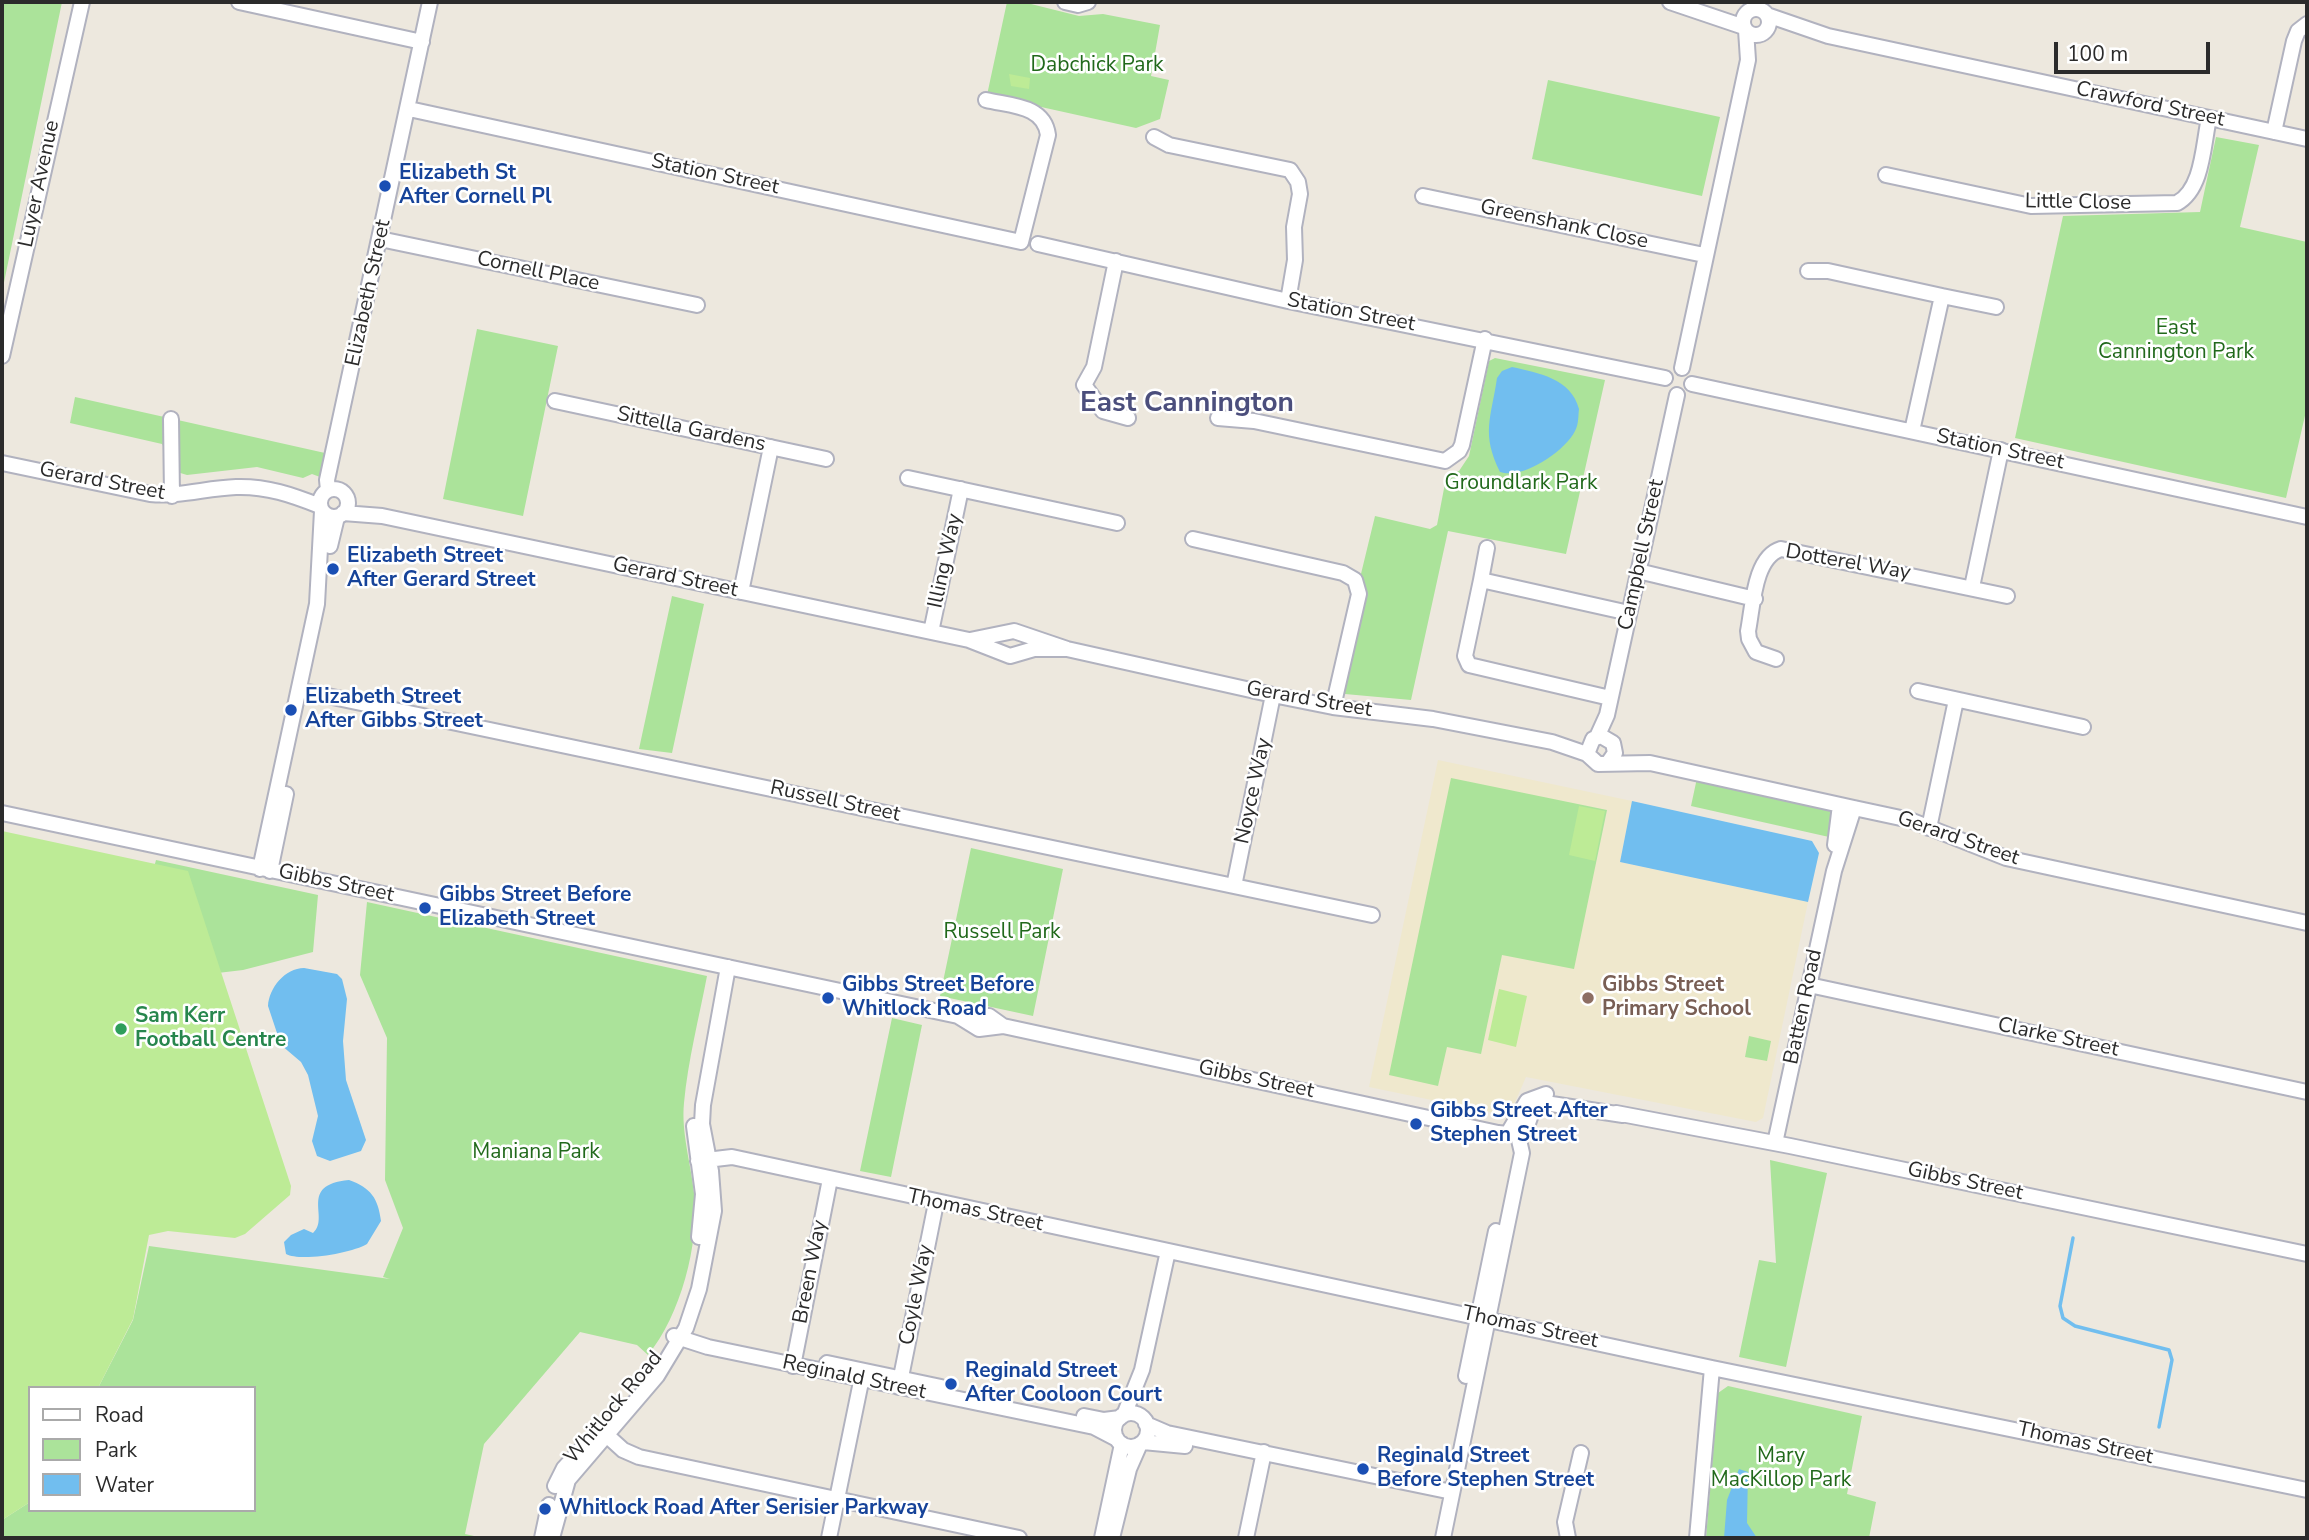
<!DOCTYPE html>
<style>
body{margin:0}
#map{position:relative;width:2309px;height:1540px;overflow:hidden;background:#ede8de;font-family:"Nunito Sans",sans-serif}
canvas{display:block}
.frame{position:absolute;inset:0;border:4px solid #2b2b2b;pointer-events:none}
.legend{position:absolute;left:28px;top:1386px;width:228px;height:126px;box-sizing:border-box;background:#fff;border:2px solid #aaa;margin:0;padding:9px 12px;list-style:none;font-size:21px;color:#2b2b2b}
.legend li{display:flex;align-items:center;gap:14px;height:35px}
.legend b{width:35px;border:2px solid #aaa}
.scale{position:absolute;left:2054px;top:42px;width:156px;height:32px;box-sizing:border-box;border:4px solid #2b2b2b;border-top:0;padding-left:9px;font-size:21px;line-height:24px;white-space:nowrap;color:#2b2b2b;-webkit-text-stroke:5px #fff;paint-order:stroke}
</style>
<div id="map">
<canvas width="2309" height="1540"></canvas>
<div class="frame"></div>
<ul class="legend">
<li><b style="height:9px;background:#fff"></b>Road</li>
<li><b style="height:19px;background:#abe39a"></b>Park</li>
<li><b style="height:19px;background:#71beef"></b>Water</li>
</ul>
<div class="scale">100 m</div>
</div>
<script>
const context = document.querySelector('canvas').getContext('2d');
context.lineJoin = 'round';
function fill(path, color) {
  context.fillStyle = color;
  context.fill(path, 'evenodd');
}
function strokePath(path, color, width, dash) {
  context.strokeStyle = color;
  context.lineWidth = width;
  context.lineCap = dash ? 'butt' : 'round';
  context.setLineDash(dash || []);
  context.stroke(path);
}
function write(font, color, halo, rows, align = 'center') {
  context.font = font + ' "Nunito Sans",sans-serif';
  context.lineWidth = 5;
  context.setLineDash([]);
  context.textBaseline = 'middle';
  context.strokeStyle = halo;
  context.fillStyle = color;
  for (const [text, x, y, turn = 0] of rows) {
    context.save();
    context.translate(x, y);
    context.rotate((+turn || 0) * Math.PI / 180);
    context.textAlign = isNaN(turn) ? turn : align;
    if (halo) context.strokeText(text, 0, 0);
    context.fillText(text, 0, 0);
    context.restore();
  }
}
fill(new Path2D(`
 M 1438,760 L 1632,801 L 1620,862 L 1808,902 L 1763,1118 L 1756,1122 L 1526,1077 L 1509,1116 L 1369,1087 Z`), '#efe8cd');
fill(new Path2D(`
 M 2,2 L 62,2 L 2,292 Z
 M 1007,2 L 1023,2 L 1079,16 L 1103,14 L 1160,25 L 1151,76 L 1169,80 L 1160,119 L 1136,128 L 987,95 Z
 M 1548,80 L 1720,117 L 1702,196 L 1532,159 Z
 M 2216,137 L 2259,145 L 2240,227 L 2307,242 L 2307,407 L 2286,498 L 2015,438 L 2063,216 L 2200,212 Z
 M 477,329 L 558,346 L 523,516 L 443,499 Z
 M 1495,358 L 1605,380 L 1566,554 L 1448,531 L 1411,700 L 1345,694 L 1342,688 L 1360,578 L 1375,516 L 1430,529 L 1437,525 L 1447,473 L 1459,471 L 1469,456 L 1489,361 Z
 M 75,397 L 325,453 L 320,477 L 312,474 L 303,478 L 257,467 L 187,475 L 177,472 L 162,444 L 70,423 Z
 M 672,596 L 704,604 L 672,753 L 639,749 Z
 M 1451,778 L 1607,810 L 1574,969 L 1502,955 L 1481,1054 L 1447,1047 L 1438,1086 L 1389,1075 Z
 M 1697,778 L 1835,808 L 1829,837 L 1691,806 Z
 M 971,848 L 1063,869 L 1033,1016 L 940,996 Z
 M 156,860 L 318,895 L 313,952 L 243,970 L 192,976 L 151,879 Z
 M 367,902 L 707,976 C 699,1018 688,1060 684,1103 C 681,1132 691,1164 694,1193 C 700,1244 680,1316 648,1355 L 637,1345 L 580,1332 L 484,1444 L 465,1534 L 483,1538 L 2,1538 L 2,1520 L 30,1502 L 30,1510 L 254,1510 L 254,1388 L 98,1388 L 133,1320 L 149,1246 L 390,1279 L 383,1277 L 403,1228 L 385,1180 L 387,1038 L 360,975 Z
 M 892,1018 L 922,1025 L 891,1177 L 860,1171 Z
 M 1749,1036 L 1771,1041 L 1767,1061 L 1745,1057 Z
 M 1770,1160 L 1827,1173 L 1786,1367 L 1739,1357 L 1759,1260 L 1776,1263 Z
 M 1728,1386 L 1862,1416 L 1847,1494 L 1876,1502 L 1869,1538 L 1706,1538 L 1718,1393 Z`), '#abe39a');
fill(new Path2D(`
 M 1009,74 L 1030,78 L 1029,89 L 1011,86 Z
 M 1579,806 L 1605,811 L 1595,861 L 1569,855 Z
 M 2,831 L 188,871 L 291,1186 L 290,1195 L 245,1234 L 235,1238 L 168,1231 L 149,1235 L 133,1319 L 98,1388 L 30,1388 L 30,1502 L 2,1520 Z
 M 1499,989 L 1527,996 L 1516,1047 L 1488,1040 Z`), '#bdeb96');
fill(new Path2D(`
 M 1512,367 C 1538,373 1571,378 1579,409 C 1578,416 1579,424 1575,431 C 1565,451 1523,480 1500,472 C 1481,433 1491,419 1497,378 L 1502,371 Z
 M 1632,801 L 1812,841 L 1819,853 L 1808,902 L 1620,862 Z
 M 304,968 L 337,974 L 342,979 L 347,999 L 343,1041 L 346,1080 L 366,1140 L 361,1151 L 330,1161 L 317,1156 L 312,1141 L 318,1116 L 308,1075 L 301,1062 L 281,1045 L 268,1006 C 269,988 285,968 304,968 Z
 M 349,1180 C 371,1188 378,1198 381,1221 L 367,1244 C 352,1253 301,1262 286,1254 L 284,1242 L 291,1235 L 304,1229 L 313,1233 C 331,1218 297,1185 349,1180 Z
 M 1739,1469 L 1748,1472 L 1747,1523 L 1757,1538 L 1724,1538 L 1727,1500 Z`), '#71beef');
strokePath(new Path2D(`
 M 2073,1238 L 2060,1306 L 2063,1318 L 2075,1326 L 2169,1350 L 2172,1360 L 2159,1427`), '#71beef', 3.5);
const minor = new Path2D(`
 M 239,2 L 422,42
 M 1065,2 L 1078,5 L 1088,2
 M 1670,2 L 1744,27
 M1743 22a13 13 0 1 1 26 0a13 13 0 1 1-26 0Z
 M 1767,15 L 1828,36 L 2307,139
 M 409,109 L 1021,242 L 1048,135 C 1044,105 1011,106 986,100
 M 2274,132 L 2294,41 L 2298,31 L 2307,24
 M 1154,137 L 1169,145 L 1290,170 L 1298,182 L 1300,194 L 1294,227 L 1295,260 L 1288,301
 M 1886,175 L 2031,206 L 2177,203 C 2203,189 2203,145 2209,118
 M 1423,196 L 1704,255
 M 380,239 L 697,305
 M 1038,244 L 1288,301 L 1665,378
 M 1116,261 L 1094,367 L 1084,385 L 1103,411 L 1128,418
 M 1808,271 L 1828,271 L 1942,296 L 1912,431
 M 1942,296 L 1996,307
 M 2,356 L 82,2
 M 1682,368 L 1748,60 L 1746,30
 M 1692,384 L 2307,517
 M 555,401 L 826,459
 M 1218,418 L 1254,421 L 1445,461 L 1459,451 L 1462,445 L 1485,339
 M 171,419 L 172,496
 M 2,463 L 150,494 C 180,497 206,488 236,487 C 267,486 292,495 320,506
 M 908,478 L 1117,523
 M320 503a14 14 0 1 1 28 0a14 14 0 1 1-28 0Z
 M 328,490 L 327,480 L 430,2
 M 343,513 L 382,516 L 969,640 L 1010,656 L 1034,649 L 1067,649
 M 1193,539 L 1343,573 L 1355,580 L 1359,594 L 1333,707
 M 330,546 L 337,517
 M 1638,571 L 1755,599
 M 1481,580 L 1487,548
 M 1972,587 L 2001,450
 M 741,592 L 771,447
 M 931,632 L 961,489
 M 970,640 L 1014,631 L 1067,649 L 1273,695 L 1333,707 L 1433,719 L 1552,742 L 1587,754
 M 1776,659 L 1756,652 L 1749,639 L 1748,631 C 1753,606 1754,557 1781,549 L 2007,596
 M 299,690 L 1372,915
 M 1918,691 L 2083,727
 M 1610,698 L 1469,665 L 1465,656 L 1481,580 L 1629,613
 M 1597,737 L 1607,715 L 1677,395
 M 1608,763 L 1615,753 L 1613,743 L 1601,736 L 1593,739 L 1587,754 L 1598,764 L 1650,763 L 1854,808 L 1910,820 L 2006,858 L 2307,923
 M 2,813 L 958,1016 L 989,1016 L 1003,1026 L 1498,1133 L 1519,1135 L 1526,1129 L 1533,1109 L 1545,1103 L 1623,1115
 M 1929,828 L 1956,700
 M 1835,845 L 1840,805
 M 260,869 L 317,604 L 322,511
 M 270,871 L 286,794
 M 1234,886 L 1273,695
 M 1809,985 L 2307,1092
 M 958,1016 L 979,1029 L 1003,1026
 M 1616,1113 L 1790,1146 L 2307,1254
 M 694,1126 L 703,1194 L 699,1237
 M 1508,1133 L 1527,1101 L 1546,1094
 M 1775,1143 L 1834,871 L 1854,808
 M 698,1161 L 732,1157 L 1712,1368 L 2307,1490
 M 674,1336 L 708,1347 L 1094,1427 L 1117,1439
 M 827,1363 L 941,1387
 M 793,1366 L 830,1179
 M 1466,1376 L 1496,1231
 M 899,1387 L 936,1203
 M1114 1430a17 17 0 1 1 34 0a17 17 0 1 1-34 0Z
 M 1124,1415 L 1142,1370 L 1168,1251
 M 1084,1416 L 1104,1420 L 1120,1418
 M 1146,1424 L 1167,1433 L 1452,1492
 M 601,1430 L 623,1450 L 639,1457 L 1019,1538
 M 1143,1442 L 1185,1446
 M 555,1486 L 564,1468 L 589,1441
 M 542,1538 L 549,1505
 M 552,1538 L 568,1480 L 657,1376 L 686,1328 L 699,1289 L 714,1211 L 711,1171 L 702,1124 L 703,1105 L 728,967
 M 829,1538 L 863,1372
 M 1102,1538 L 1122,1444
 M 1112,1538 L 1129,1469 L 1140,1444
 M 1246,1538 L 1264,1452
 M 1443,1538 L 1522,1153 L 1516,1127
 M 1568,1538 L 1565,1522 L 1581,1453
 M 1697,1538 L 1712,1368`);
strokePath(minor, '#b1b2bf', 18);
strokePath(minor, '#fff', 14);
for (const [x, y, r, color] of [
 [385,186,7,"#1a4fb4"],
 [333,569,7,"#1a4fb4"],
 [291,710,7,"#1a4fb4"],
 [425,908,7,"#1a4fb4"],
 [828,998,7,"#1a4fb4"],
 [1588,998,7,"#8d6e63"],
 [121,1029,7,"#2e9e5b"],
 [1416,1124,7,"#1a4fb4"],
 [951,1384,7,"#1a4fb4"],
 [1363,1469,7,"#1a4fb4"],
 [545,1509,7,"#1a4fb4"]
]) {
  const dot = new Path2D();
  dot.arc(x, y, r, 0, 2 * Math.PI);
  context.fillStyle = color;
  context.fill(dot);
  strokePath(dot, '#fff', 2.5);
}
write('21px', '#21691b', '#fff', [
 ["Dabchick Park",1097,66],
 ["East",2176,329],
 ["Cannington Park",2176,353],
 ["Groundlark Park",1521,484],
 ["Russell Park",1002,933],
 ["Maniana Park",536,1153],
 ["Mary",1781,1457],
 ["MacKillop Park",1781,1481]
]);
write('21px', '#2b2b2b', '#fff', [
 ["Crawford Street",2150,105,12],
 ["Station Street",715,175,12],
 ["Luyer Avenue",40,184,-78],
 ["Little Close",2078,203,1],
 ["Greenshank Close",1564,225,12],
 ["Cornell Place",538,272,12],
 ["Elizabeth Street",369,293,-78],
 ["Station Street",1351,313,11],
 ["Sittella Gardens",691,430,12],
 ["Station Street",2000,450,12],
 ["Gerard Street",102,482,11],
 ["Campbell Street",1642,555,-78],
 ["Illing Way",946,561,-78],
 ["Dotterel Way",1848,563,10],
 ["Gerard Street",675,578,12],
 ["Gerard Street",1309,700,10],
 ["Noyce Way",1254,791,-78],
 ["Russell Street",835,802,12],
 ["Gerard Street",1958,839,19],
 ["Gibbs Street",336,884,12],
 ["Batten Road",1804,1007,-78],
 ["Clarke Street",2058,1038,12],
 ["Gibbs Street",1256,1080,12],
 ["Gibbs Street",1965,1182,12],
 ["Thomas Street",975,1211,12],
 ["Breen Way",811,1272,-79],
 ["Coyle Way",917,1295,-79],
 ["Thomas Street",1530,1328,12],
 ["Reginald Street",854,1378,12],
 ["Whitlock Road",614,1408,-50],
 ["Thomas Street",2085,1444,12]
]);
write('bold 21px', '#164399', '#fff', [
 ["Elizabeth St",399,174],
 ["After Cornell Pl",399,198],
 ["Elizabeth Street",347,557],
 ["After Gerard Street",347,581],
 ["Elizabeth Street",305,698],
 ["After Gibbs Street",305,722],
 ["Gibbs Street Before",439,896],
 ["Elizabeth Street",439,920],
 ["Gibbs Street Before",842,986],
 ["Whitlock Road",842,1010],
 ["Gibbs Street After",1430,1112],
 ["Stephen Street",1430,1136],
 ["Reginald Street",965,1372],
 ["After Cooloon Court",965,1396],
 ["Reginald Street",1377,1457],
 ["Before Stephen Street",1377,1481],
 ["Whitlock Road After Serisier Parkway",559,1509]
], 'left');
write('bold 21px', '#785e54', '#fff', [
 ["Gibbs Street",1602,986],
 ["Primary School",1602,1010]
], 'left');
write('bold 21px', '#27864d', '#fff', [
 ["Sam Kerr",135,1017],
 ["Football Centre",135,1041]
], 'left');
write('bold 28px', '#4b4e7c', '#fff', [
 ["East Cannington",1187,404]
]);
</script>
